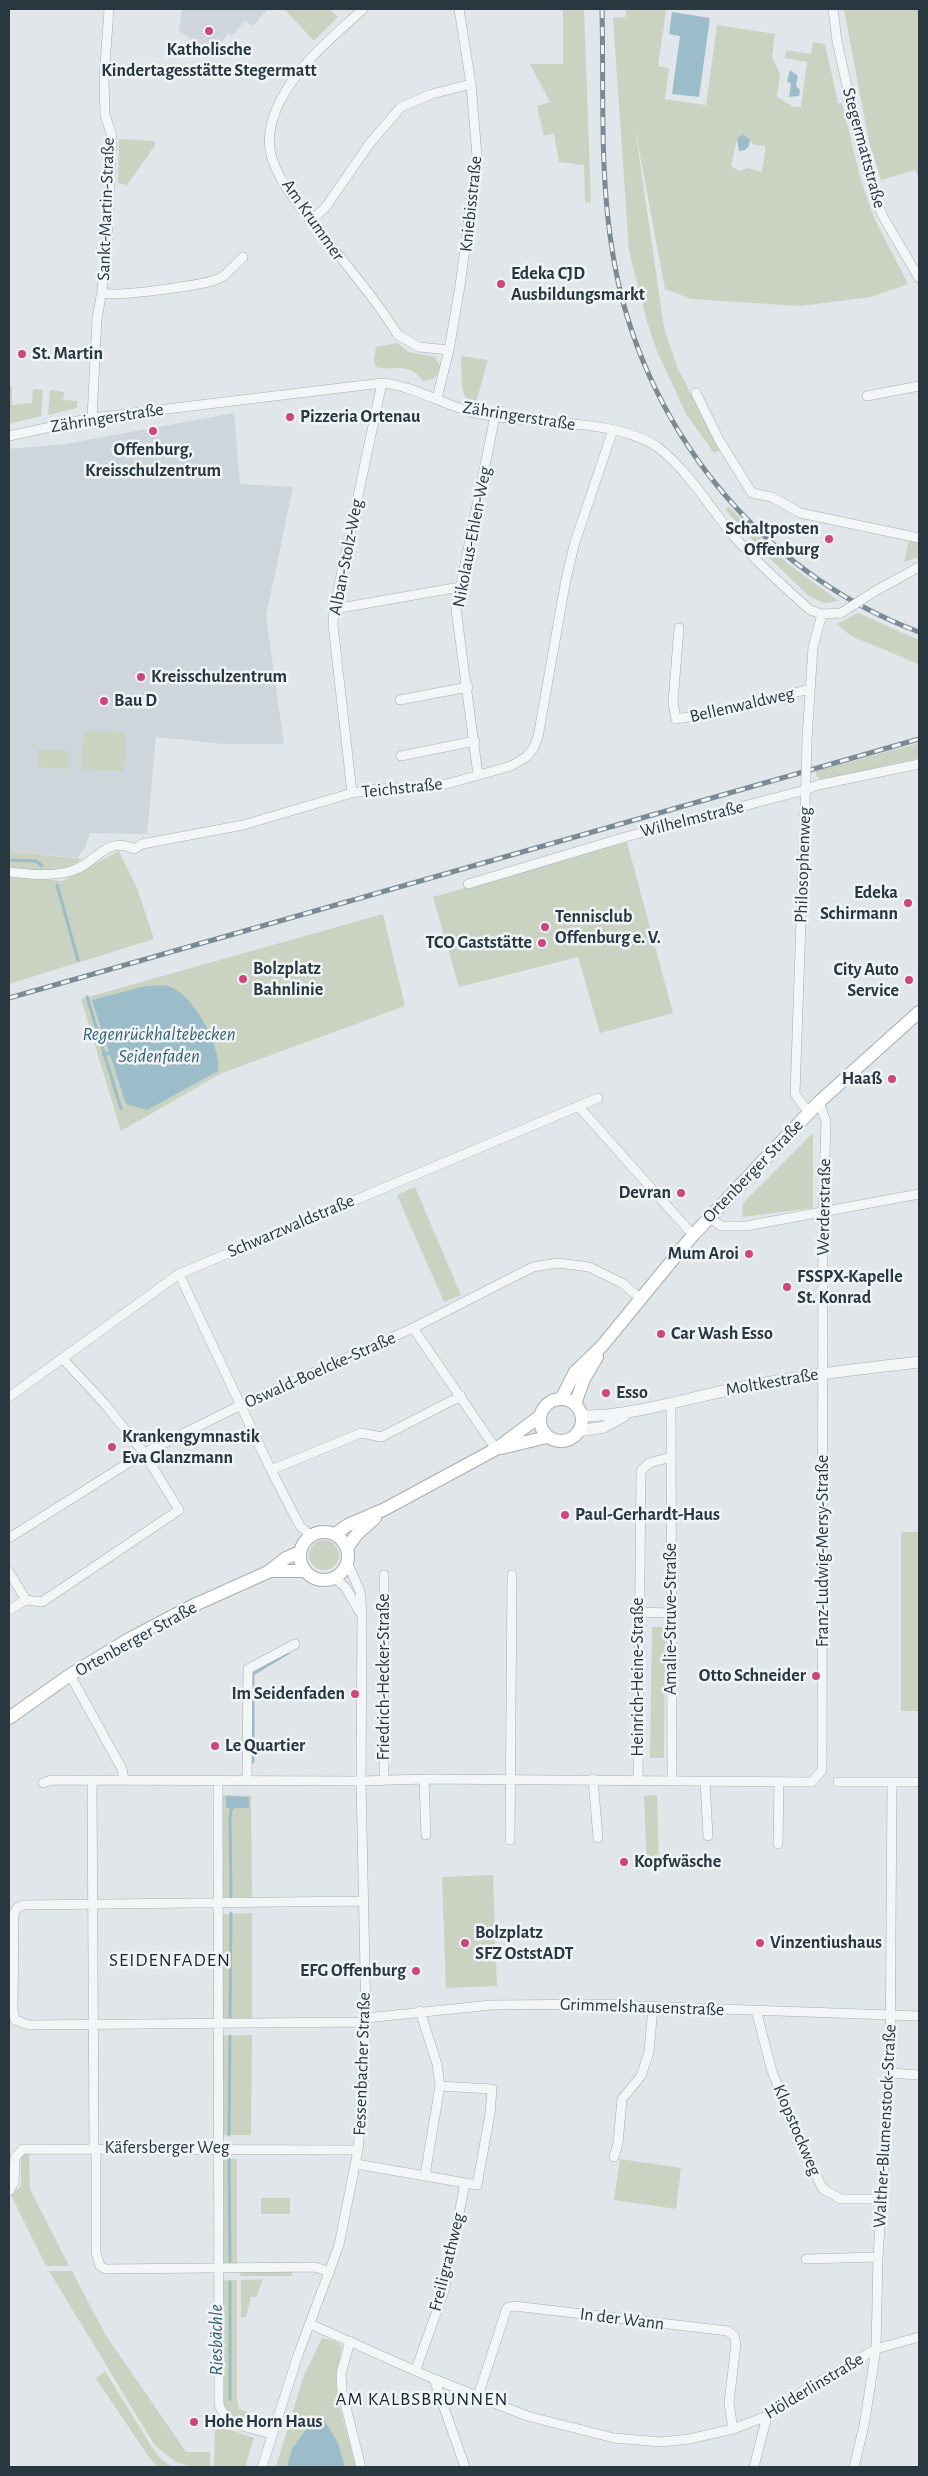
<!DOCTYPE html>
<meta charset="utf-8">
<style>
body{margin:0}
#map{position:relative;width:928px;height:2476px;overflow:hidden;background:#e0e6e9;font-family:"Alegreya Sans",sans-serif}
canvas{display:block}
.frame{position:absolute;inset:0;border:10px solid #293741;pointer-events:none}
</style>
<div id="map">
<canvas width="928" height="2476"></canvas>
<div class="frame"></div>
</div>
<script>
const context = document.querySelector('canvas').getContext('2d');
context.lineJoin = 'round';
function fill(path, color) {
  context.fillStyle = color;
  context.fill(path, 'evenodd');
}
function strokePath(path, color, width, dash) {
  context.strokeStyle = color;
  context.lineWidth = width;
  context.lineCap = dash ? 'butt' : 'round';
  context.setLineDash(dash || []);
  context.stroke(path);
}
function write(font, color, halo, rows, align = 'center') {
  context.font = font + ' "Alegreya Sans",sans-serif';
  context.lineWidth = 5;
  context.setLineDash([]);
  context.textBaseline = 'middle';
  context.strokeStyle = halo;
  context.fillStyle = color;
  for (const [text, x, y, turn = 0] of rows) {
    context.save();
    context.translate(x, y);
    context.rotate((+turn || 0) * Math.PI / 180);
    context.textAlign = isNaN(turn) ? turn : align;
    if (halo) context.strokeText(text, 0, 0);
    context.fillText(text, 0, 0);
    context.restore();
  }
}
fill(new Path2D(`
 M 182,9 L 268,9 L 253,26 L 245,21 L 232,36 L 228,33 L 212,56 L 179,30 Z
 M 234,413 L 240,484 L 293,487 L 266,616 L 284,744 L 225,744 L 156,737 L 147,834 L 90,833 L 85,848 L 77,858 L 9,851 L 9,449 L 65,444 Z`), '#ced6db');
fill(new Path2D(`
 M 284,9 L 329,9 L 338,17 L 314,41 Z
 M 563,9 L 584,9 L 591,203 L 585,202 L 584,165 L 559,162 L 554,133 L 544,136 L 537,106 L 550,102 L 530,64 L 563,64 Z
 M 626,9 L 666,10 L 658,66 L 669,68 L 665,99 L 706,105 L 717,25 L 775,34 L 772,57 L 780,74 L 777,97 L 794,107 L 801,107 L 807,62 L 785,58 L 786,50 L 811,54 L 813,42 L 825,44 L 838,103 L 842,103 L 861,181 L 875,220 L 908,284 L 871,297 L 800,306 L 691,299 L 665,289 L 635,128 L 664,328 L 678,369 L 720,450 L 714,453 L 686,414 L 657,351 L 647,322 L 629,251 L 613,18 L 626,17 ZM 737,139 L 750,140 L 754,145 L 765,146 C 766,149 763,169 761,172 L 748,168 L 739,171 L 731,166 Z
 M 844,9 L 919,9 L 919,178 L 915,170 L 881,180 L 869,142 Z
 M 119,139 L 153,141 L 156,144 L 127,185 L 118,183 Z
 M 397,343 L 409,352 L 435,357 L 440,366 C 438,376 434,381 423,381 C 406,360 396,372 376,367 L 374,360 L 376,347 Z
 M 461,356 L 488,360 L 476,402 L 465,397 L 462,387 Z
 M 9,386 L 12,386 L 12,405 L 32,403 L 33,389 L 43,390 L 41,416 L 9,424 Z
 M 50,390 L 64,392 L 63,400 L 77,401 L 77,408 L 48,415 Z
 M 729,507 L 787,563 L 839,601 L 824,603 L 810,597 L 762,551 L 725,509 Z
 M 909,540 L 919,542 L 919,557 L 904,562 Z
 M 858,613 L 919,640 L 919,664 L 851,636 L 837,624 Z
 M 84,731 L 126,733 L 124,771 L 82,769 Z
 M 919,743 L 919,758 L 822,781 L 816,776 L 816,771 Z
 M 38,749 L 69,751 L 68,769 L 37,767 Z
 M 627,842 L 673,1013 L 600,1033 L 578,957 L 459,987 L 433,897 Z
 M 9,851 L 16,852 L 82,859 C 65,876 32,871 9,867 Z
 M 119,851 L 137,888 L 154,939 L 9,984 L 9,876 L 62,881 Z
 M 383,914 L 405,1006 L 222,1073 L 121,1131 L 81,999 Z
 M 813,1133 L 813,1208 L 742,1217 L 743,1203 Z
 M 415,1187 L 461,1295 L 444,1302 L 397,1195 Z
 M 919,1532 L 919,1711 L 901,1711 L 901,1532 Z
 M309 1555a15 15 0 1 1 30 0a15 15 0 1 1-30 0Z
 M 652,1627 L 665,1627 L 664,1758 L 650,1758 Z
 M 222,1795 L 251,1796 L 252,1897 L 222,1897 Z
 M 657,1795 L 659,1868 L 647,1869 L 644,1796 Z
 M 493,1875 L 497,1986 L 446,1988 L 442,1877 Z
 M 252,1913 L 252,2019 L 222,2020 L 222,1914 Z
 M 252,2035 L 251,2135 L 223,2135 L 222,2036 Z
 M 25,2152 L 29,2152 L 30,2189 L 69,2266 L 46,2266 L 11,2195 L 21,2186 L 21,2158 Z
 M 223,2159 L 237,2159 L 237,2264 L 223,2265 Z
 M 620,2159 L 681,2168 L 676,2209 L 614,2200 Z
 M 261,2198 L 290,2198 L 290,2214 L 261,2214 Z
 M 49,2271 L 72,2271 L 105,2334 L 186,2452 L 210,2452 L 210,2467 C 180,2467 176,2464 154,2444 Z
 M 241,2271 L 292,2271 L 292,2276 L 240,2276 Z
 M 263,2279 L 256,2297 L 251,2297 L 246,2317 L 241,2317 L 241,2280 Z
 M 222,2280 L 237,2280 L 237,2399 L 239,2409 L 260,2417 L 258,2425 L 231,2417 L 223,2407 Z
 M 322,2338 L 335,2341 L 342,2346 L 336,2381 L 340,2408 L 356,2467 L 276,2467 L 303,2378 Z
 M 105,2371 L 153,2449 L 162,2460 L 173,2467 L 157,2467 L 149,2457 L 96,2379 Z
 M 215,2425 L 254,2438 L 245,2467 L 214,2467 Z`), '#cad3c1');
fill(new Path2D(`
 M 672,12 L 710,18 L 699,97 L 672,94 L 680,36 L 669,34 Z
 M 790,70 L 798,76 L 796,86 L 800,90 L 799,96 L 789,97 L 791,84 L 787,81 Z
 M 743,134 L 750,140 L 749,146 L 745,150 L 739,151 L 737,139 Z
 M 145,986 C 152,986 162,985 168,986 C 193,993 222,1047 218,1071 L 147,1110 L 126,1104 L 92,1000 Z
 M 226,1796 L 249,1797 L 249,1808 L 226,1808 Z
 M 324,2420 L 338,2443 L 345,2467 L 287,2467 L 292,2449 L 312,2421 Z`), '#9bbdc9');
strokePath(new Path2D(`
 M 9,860 L 36,861 L 42,866
 M 57,885 L 78,960
 M 87,997 L 121,1109
 M 103,1055 L 109,1053
 M 253,1762 L 253,1674 L 288,1653
 M 231,1898 L 230,1816 L 231,1810 L 235,1805
 M 230,2019 L 231,1913
 M 229,2135 L 230,2036
 M 229,2159 L 230,2266
 M 230,2282 L 230,2399`), '#9bbdc9', 3);
const minor = new Path2D(`
 M 363,9 C 335,35 301,62 283,96 C 274,111 267,132 270,150 C 275,177 296,202 312,222 C 341,259 373,295 398,335 L 419,347 L 449,350
 M 833,9 L 837,41 L 859,141 L 872,184 L 882,215 L 919,278
 M 311,220 L 325,208 L 370,143 L 401,107 L 432,94 L 471,84
 M 102,290 L 107,245 L 112,136 L 105,115 L 104,79 L 109,9
 M 104,293 C 118,297 207,285 220,278 C 228,274 236,263 243,257
 M 696,393 L 719,440 L 752,493 L 772,497 L 800,513 L 919,538
 M 867,396 L 919,386
 M 437,398 L 449,350 L 460,286 L 477,156 L 471,84 L 459,9
 M 92,418 L 97,318 L 101,296
 M 9,436 L 92,418 L 382,383 C 415,386 443,405 475,413 C 528,426 616,416 660,449 C 688,471 708,505 731,533 C 754,560 783,586 810,610 L 822,614 L 841,613
 M 877,590 L 919,567
 M 334,609 L 460,587
 M 679,628 L 673,702 L 676,719 L 714,713 L 810,689
 M 400,700 L 468,687
 M 807,739 L 813,647 L 822,614
 M 401,756 L 475,741
 M 478,775 L 456,609 L 495,416
 M 806,777 L 795,1094 L 809,1113
 M 352,793 L 333,625 L 334,609 L 382,383
 M 9,872 C 30,874 50,877 71,871 C 96,865 104,835 134,849 L 142,844 L 243,825 L 352,793 L 377,789 L 436,787 L 511,766 L 526,757 L 533,749 L 538,737 L 566,579 L 575,542 L 613,430
 M 468,884 L 629,836 L 805,790 L 818,785 L 919,764
 M 579,1107 L 693,1235
 M 709,1217 L 721,1226 L 746,1226 L 919,1194
 M 179,1274 L 271,1470 L 300,1526 L 311,1536
 M 413,1328 L 496,1449
 M 9,1397 L 179,1274 L 598,1098
 M 671,1402 L 672,1781
 M 271,1470 L 361,1433 L 381,1437 L 461,1396
 M 9,1538 L 144,1453 L 241,1405 L 413,1328 L 533,1267 L 558,1263 L 589,1267 L 622,1283 L 640,1298
 M 9,1572 L 26,1600 L 42,1602 L 179,1510 L 144,1453 L 104,1403 L 62,1358
 M 335,1578 L 346,1588 L 359,1611
 M 9,1610 L 26,1600
 M 638,1612 L 671,1613
 M 70,1675 L 122,1769 L 124,1780
 M 424,1779 L 426,1835
 M 593,1779 L 598,1838
 M 92,1780 L 94,2148
 M 218,1780 L 219,2405 C 227,2426 252,2428 272,2434
 M 247,1780 L 248,1669 L 295,1644
 M 384,1780 L 384,1575
 M 638,1780 L 641,1471 L 649,1463 L 671,1457
 M 705,1782 L 708,1836
 M 838,1782 L 919,1782
 M 43,1783 L 51,1780 L 361,1781 L 424,1779 L 812,1782 L 822,1770 L 823,1213 L 826,1122 L 819,1102
 M 510,1840 L 512,1575
 M 778,1844 L 779,1783
 M 364,1901 L 23,1905 L 17,1908 L 14,1914 L 13,2008 L 15,2020 L 29,2025 L 365,2022
 M 756,2010 L 771,2068 L 799,2141 L 823,2189 L 841,2199 L 881,2199
 M 420,2011 L 437,2064 L 440,2086 L 425,2175
 M 366,2018 L 491,2005 L 616,2004 L 637,2006 L 919,2016
 M 890,2073 L 919,2075
 M 96,2148 L 96,2253 L 100,2266 L 105,2269 L 315,2267 L 330,2272
 M 614,2157 L 618,2143 L 622,2099 L 641,2076 L 649,2052 L 653,2007
 M 356,2164 L 477,2185 L 490,2114 L 492,2089 L 440,2086
 M 9,2191 L 14,2182 L 15,2157 L 23,2149 L 358,2150
 M 806,2259 L 878,2257
 M 310,2324 L 434,2379 L 527,2416 L 614,2438 L 661,2442 L 689,2439 L 733,2429 L 767,2416 L 803,2391 L 876,2349 L 919,2337
 M 350,2341 L 341,2374 L 342,2391 L 361,2467
 M 416,2369 L 444,2291 L 465,2183
 M 434,2379 L 465,2467
 M 478,2396 L 507,2308 L 514,2306 L 728,2331 L 734,2336 L 736,2343 L 729,2403 L 733,2429
 M 262,2467 L 298,2355 L 339,2245 L 358,2150 L 363,2097 L 366,2018 L 361,1781 L 362,1615 L 360,1591 L 348,1564
 M 754,2467 L 767,2416
 M 854,2467 L 864,2426 L 876,2349 L 878,2257 L 890,2073 L 892,1782`);
const tertiary = new Path2D(`
 M 582,1416 C 635,1416 686,1398 738,1388 C 798,1376 858,1369 919,1362
 M 579,1431 L 604,1427 L 624,1416`);
const secondary = new Path2D(`
 M540 1420a21 21 0 1 1 42 0a21 21 0 1 1-42 0Z
 M 561,1399 L 575,1372 L 602,1346 L 693,1235 L 819,1102 L 919,1012
 M 575,1404 L 584,1379 L 597,1357
 M 501,1448 L 547,1437
 M300 1556a24 24 0 1 1 48 0a24 24 0 1 1-48 0Z
 M 335,1534 L 348,1525 L 385,1509 L 496,1449 L 540,1416
 M 347,1548 L 357,1534 L 375,1518
 M 270,1571 L 305,1571
 M 9,1718 L 70,1675 L 131,1638 L 190,1607 L 268,1572 L 286,1558 L 300,1552`);
strokePath(minor, '#a5aeb3', 10);
strokePath(tertiary, '#a5aeb3', 12);
strokePath(secondary, '#a5aeb3', 14);
strokePath(minor, '#f3f6f7', 9);
strokePath(tertiary, '#f3f6f7', 11);
strokePath(secondary, '#fff', 12);
const rail = new Path2D(`
 M 602,9 C 604,90 599,174 613,255 C 640,423 759,573 919,632
 M 9,998 L 919,739`);
strokePath(rail, '#7a8993', 5);
strokePath(rail, '#f0f4f7', 3, [9]);
const minorBridge = new Path2D(`
 M 841,613 L 877,590
 M 806,777 L 807,739`);
strokePath(minorBridge, '#a5aeb3', 10, []);
strokePath(minorBridge, '#f3f6f7', 9);
for (const [x, y, r, color] of [
 [209,31,5,"#ce467c"],
 [501,284,5,"#ce467c"],
 [22,354,5,"#ce467c"],
 [290,417,5,"#ce467c"],
 [153,431,5,"#ce467c"],
 [829,539,5,"#ce467c"],
 [141,677,5,"#ce467c"],
 [104,701,5,"#ce467c"],
 [908,903,5,"#ce467c"],
 [545,927,5,"#ce467c"],
 [542,943,5,"#ce467c"],
 [243,979,5,"#ce467c"],
 [909,980,5,"#ce467c"],
 [892,1079,5,"#ce467c"],
 [681,1193,5,"#ce467c"],
 [749,1254,5,"#ce467c"],
 [787,1287,5,"#ce467c"],
 [661,1334,5,"#ce467c"],
 [606,1393,5,"#ce467c"],
 [112,1447,5,"#ce467c"],
 [565,1515,5,"#ce467c"],
 [816,1676,5,"#ce467c"],
 [355,1694,5,"#ce467c"],
 [215,1746,5,"#ce467c"],
 [624,1862,5,"#ce467c"],
 [465,1943,5,"#ce467c"],
 [760,1943,5,"#ce467c"],
 [416,1971,5,"#ce467c"],
 [194,2422,5,"#ce467c"]
]) {
  const dot = new Path2D();
  dot.arc(x, y, r, 0, 2 * Math.PI);
  context.fillStyle = color;
  context.fill(dot);
  strokePath(dot, '#f0f4f7', 2);
}
write('bold 18px', '#293741', '#f0f4f7', [
 ["Katholische",209,50,"center"],
 ["Kindertagesstätte Stegermatt",209,71,"center"],
 ["Edeka CJD",511,274],
 ["Ausbildungsmarkt",511,295],
 ["St. Martin",32,354],
 ["Pizzeria Ortenau",300,417],
 ["Offenburg,",153,450,"center"],
 ["Kreisschulzentrum",153,471,"center"],
 ["Schaltposten",819,529,"right"],
 ["Offenburg",819,550,"right"],
 ["Kreisschulzentrum",151,677],
 ["Bau D",114,701],
 ["Edeka",898,893,"right"],
 ["Schirmann",898,914,"right"],
 ["Tennisclub",555,917],
 ["Offenburg e. V.",555,938],
 ["TCO Gaststätte",532,943,"right"],
 ["Bolzplatz",253,969],
 ["Bahnlinie",253,990],
 ["City Auto",899,970,"right"],
 ["Service",899,991,"right"],
 ["Haaß",882,1079,"right"],
 ["Devran",671,1193,"right"],
 ["Mum Aroi",739,1254,"right"],
 ["FSSPX-Kapelle",797,1277],
 ["St. Konrad",797,1298],
 ["Car Wash Esso",671,1334],
 ["Esso",616,1393],
 ["Krankengymnastik",122,1437],
 ["Eva Glanzmann",122,1458],
 ["Paul-Gerhardt-Haus",575,1515],
 ["Otto Schneider",806,1676,"right"],
 ["Im Seidenfaden",345,1694,"right"],
 ["Le Quartier",225,1746],
 ["Kopfwäsche",634,1862],
 ["Bolzplatz",475,1933],
 ["SFZ OststADT",475,1954],
 ["Vinzentiushaus",770,1943],
 ["EFG Offenburg",406,1971,"right"],
 ["Hohe Horn Haus",204,2422]
], 'left');
write('18px', '#293741', '#f0f4f7', [
 ["Stegermattstraße",864,148,75],
 ["Kniebisstraße",471,204,-84],
 ["Sankt-Martin-Straße",106,209,-88],
 ["Am Krummer",313,220,55],
 ["Zähringerstraße",519,416,9],
 ["Zähringerstraße",107,418,-9],
 ["Nikolaus-Ehlen-Weg",472,537,-79],
 ["Alban-Stolz-Weg",346,557,-79],
 ["Bellenwaldweg",742,705,-13],
 ["Teichstraße",402,788,-6],
 ["Wilhelmstraße",692,819,-14],
 ["Philosophenweg",803,865,-88],
 ["Ortenberger Straße",753,1171,-46],
 ["Werderstraße",824,1207,-89],
 ["Schwarzwaldstraße",291,1226,-23],
 ["Oswald-Boelcke-Straße",320,1370,-24],
 ["Moltkestraße",772,1382,-10],
 ["Franz-Ludwig-Mersy-Straße",823,1551,-90],
 ["Amalie-Struve-Straße",671,1619,-90],
 ["Ortenberger Straße",136,1639,-29],
 ["Friedrich-Hecker-Straße",384,1677,-90],
 ["Heinrich-Heine-Straße",638,1677,-90],
 ["Grimmelshausenstraße",642,2007,2],
 ["Fessenbacher Straße",362,2064,-88],
 ["Walther-Blumenstock-Straße",885,2126,-87],
 ["Klopstockweg",797,2130,67],
 ["Käfersberger Weg",167,2148],
 ["Freiligrathweg",447,2262,-76],
 ["In der Wann",622,2319,7],
 ["Hölderlinstraße",814,2386,-31]
]);
write('italic 19px', '#336074', '#f0f4f7', [
 ["Regenrückhaltebecken",159,1034],
 ["Seidenfaden",159,1056],
 ["Riesbächle",216,2340,-90]
]);
context.letterSpacing = '1px';
write('19px', '#1b2831', '#f0f4f7', [
 ["SEIDENFADEN",170,1960],
 ["AM KALBSBRUNNEN",422,2399]
]);
context.letterSpacing = '0px';
</script>
